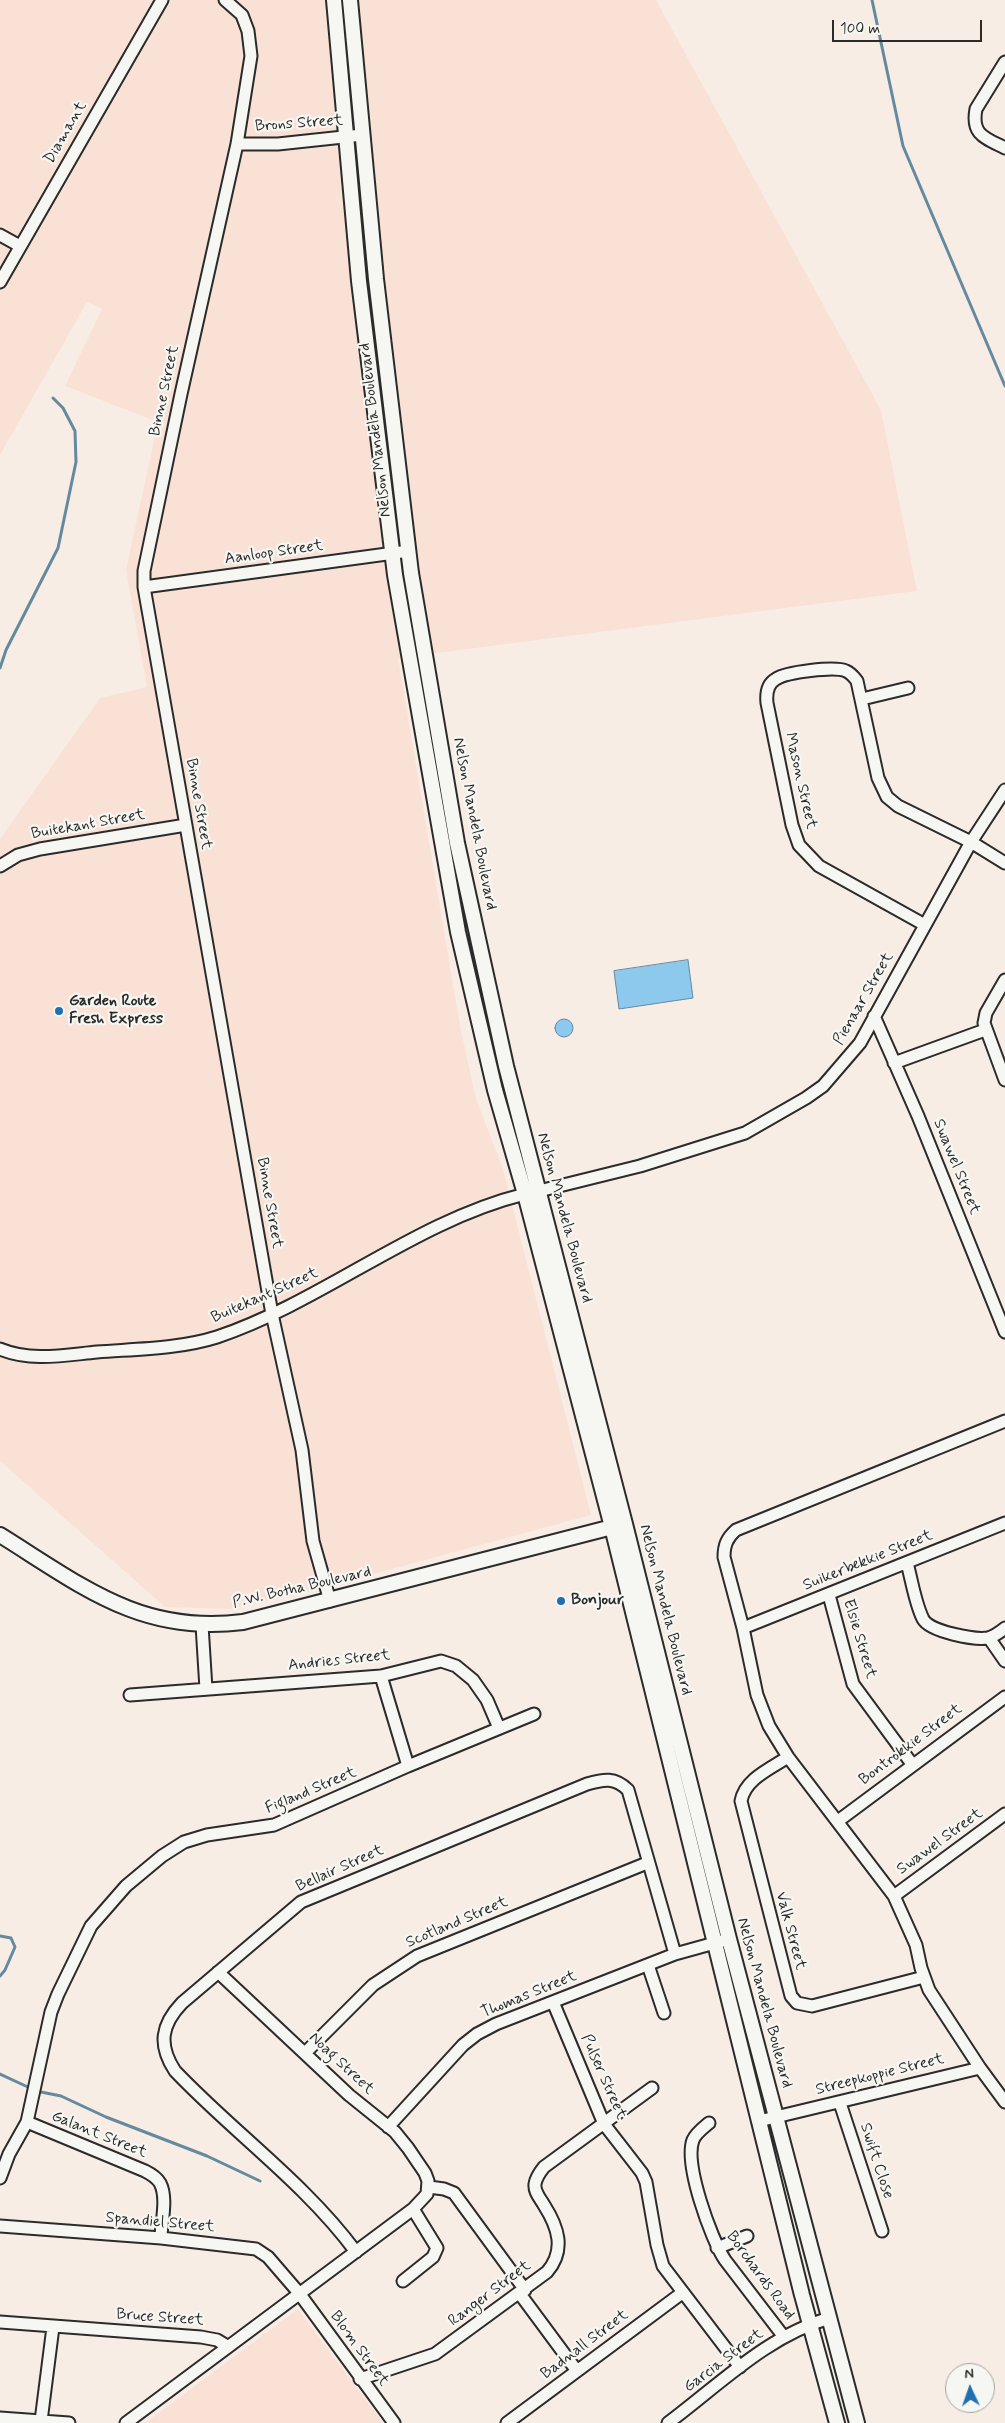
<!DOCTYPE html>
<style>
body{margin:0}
#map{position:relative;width:1005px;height:2423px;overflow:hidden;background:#f7ede5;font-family:Mynerve,sans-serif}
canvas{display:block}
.north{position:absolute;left:945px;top:2363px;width:50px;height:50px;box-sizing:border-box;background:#f6f6f2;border:1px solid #a5a5a2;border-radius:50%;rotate:357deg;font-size:14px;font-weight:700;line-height:20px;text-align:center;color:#2b2b2b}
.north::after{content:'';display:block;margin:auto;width:18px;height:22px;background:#1f6fb2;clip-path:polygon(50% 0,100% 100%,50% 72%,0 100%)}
.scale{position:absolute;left:832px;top:20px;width:150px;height:22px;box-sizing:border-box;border:2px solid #2b2b2b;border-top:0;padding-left:6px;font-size:15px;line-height:18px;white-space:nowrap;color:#2b2b2b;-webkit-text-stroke:4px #f6f6f2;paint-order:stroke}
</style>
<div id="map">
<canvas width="1005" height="2423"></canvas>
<div class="north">N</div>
<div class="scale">100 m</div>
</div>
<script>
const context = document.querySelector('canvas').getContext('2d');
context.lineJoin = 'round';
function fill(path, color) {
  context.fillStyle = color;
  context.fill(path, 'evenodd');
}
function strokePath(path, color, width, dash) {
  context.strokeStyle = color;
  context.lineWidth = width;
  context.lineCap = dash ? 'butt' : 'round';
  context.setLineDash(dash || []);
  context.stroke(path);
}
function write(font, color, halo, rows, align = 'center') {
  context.font = font + ' Mynerve,sans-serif';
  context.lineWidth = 4.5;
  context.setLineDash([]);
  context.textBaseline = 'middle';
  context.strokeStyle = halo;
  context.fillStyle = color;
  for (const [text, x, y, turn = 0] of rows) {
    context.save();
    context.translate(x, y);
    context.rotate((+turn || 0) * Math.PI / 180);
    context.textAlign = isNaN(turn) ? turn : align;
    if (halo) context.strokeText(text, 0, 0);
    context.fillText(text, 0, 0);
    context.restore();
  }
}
fill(new Path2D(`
 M 0,0 L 656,0 L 881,410 L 917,591 L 398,658 L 460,1026 L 476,1099 L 503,1169 L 591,1515 L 296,1595 L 230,1609 L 165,1607 L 0,1461 L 0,839 L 100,698 L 147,687 L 126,570 L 158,422 L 65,386 L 102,309 L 87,302 L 0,455 Z
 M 298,2309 L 383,2423 L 145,2423 Z`), '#f9e2d5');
const water = new Path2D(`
 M 688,960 L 693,998 L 619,1009 L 614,971 Z
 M555 1028a9 9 0 1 1 18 0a9 9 0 1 1-18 0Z`);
fill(water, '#8cc9ec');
strokePath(water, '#658a9f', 1);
strokePath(new Path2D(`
 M 872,0 L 903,146 L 1005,386
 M 0,668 L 6,650 L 58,548 L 76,462 L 75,431 L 63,408 L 53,398
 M 0,1936 L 11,1938 L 15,1947 L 5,1970 L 0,1976
 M 0,2074 L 30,2088
 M 36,2091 L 61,2096 L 106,2117 L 207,2156 L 260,2181`), '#658a9f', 3);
const minor = new Path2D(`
 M 225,0 L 242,15 L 248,31 L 251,56 L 237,144 L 181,394 L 144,571 L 144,587 L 272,1314 L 302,1450 L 313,1541 L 330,1601
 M 1005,62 L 976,109 C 971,135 985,138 1005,148
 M 237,144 L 278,144 L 362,135
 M 0,235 L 20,246
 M 0,282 L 162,0
 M 144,587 L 409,551
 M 862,699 L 908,688
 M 0,866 L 18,855 L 40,849 L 186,825
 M 925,925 L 819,866 L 799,845 L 792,825 L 767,703 C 766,693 767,684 776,679 C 786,672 835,666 846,671 C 851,673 854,677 857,681 L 878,778 L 887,797 L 898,806 L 971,842 L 1005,863
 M 1005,980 L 986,1013 L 984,1023 L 1005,1080
 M 874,1016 L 918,1116 L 1005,1332
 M 894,1063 L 985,1030
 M 539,1191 L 640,1166 L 745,1133 L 806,1098 L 823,1086 L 860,1043 L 971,842 L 1005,790
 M 0,1349 C 31,1362 65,1355 97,1352 C 136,1349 179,1349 217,1337 C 324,1301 415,1221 525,1194
 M 1005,1421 L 736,1530 C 727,1538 724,1545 724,1557 L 743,1628 L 757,1695 L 769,1726 L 788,1757 L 894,1896 L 916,1945 L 921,1968 L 929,1990 L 980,2068 L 1005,2102
 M 907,1563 C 912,1581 915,1603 923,1619 C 930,1632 975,1640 988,1638 C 995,1636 1000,1632 1005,1628
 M 829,1595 L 853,1684 L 912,1764
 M 202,1625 L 206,1689
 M 743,1628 L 1005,1523
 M 989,1638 L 1005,1661
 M 381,1676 L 408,1766
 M 130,1695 L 381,1676 L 441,1661 L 456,1666 L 473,1680 L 487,1700 L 499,1728
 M 788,1757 C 770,1769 745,1779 741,1801 L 791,1996 L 797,2003 L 812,2006 L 924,1977
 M 838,1821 L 1005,1697
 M 894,1896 L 1005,1814
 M 648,1965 L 664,2013
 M 553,2002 L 604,2124 L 642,2173 L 646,2182 L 657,2245 L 663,2266 L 740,2367
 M 305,2053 L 373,1985 L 417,1956 L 647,1863
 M 840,2103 L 882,2231
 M 759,2121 L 980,2068
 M 27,2122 L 145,2171 C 151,2174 157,2178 160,2183 C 168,2198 161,2223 161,2238
 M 709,2123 C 703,2128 696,2133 693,2140 C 684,2164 711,2239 725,2260 L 784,2337
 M 388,2127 L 463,2045 L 477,2034 L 496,2024 L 675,1954 L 722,1941
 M 0,2178 L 9,2154 L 27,2122 L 51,2012 L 58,1994 L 91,1926 L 126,1886 L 162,1856 L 184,1842 L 207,1835 L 274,1825 L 408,1766 L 534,1714
 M 429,2187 L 444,2189 L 454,2193 L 525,2290
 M 0,2226 L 161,2238 L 256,2249 L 268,2257 L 299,2293 L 394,2423
 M 717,2248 L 747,2236
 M 356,2252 C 305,2183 234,2133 175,2071 C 158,2045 161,2025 182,2003 L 301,1902 L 587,1784 C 604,1779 615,1777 628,1790 L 675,1954
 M 403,2281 L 433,2257 L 437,2248 L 413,2209
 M 520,2294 L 577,2371
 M 0,2322 L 201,2337 L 217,2340 L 227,2346
 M 360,2379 L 435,2354 L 547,2272 C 566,2250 558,2227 544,2205 C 540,2198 534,2192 535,2184 C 536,2177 540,2172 544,2167 L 652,2088
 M 0,2418 L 69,2423
 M 41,2421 L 53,2327
 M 126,2423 L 413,2209 L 427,2194 L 428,2181 L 425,2173 L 408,2148 L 395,2132 L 349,2095 L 218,1972
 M 507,2423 L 682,2293
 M 668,2423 C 719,2385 768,2335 830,2318`);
const tertiary = new Path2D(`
 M 334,0 L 359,281 L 395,575 L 458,932 L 495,1090 L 525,1194 L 612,1527 L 802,2295 L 837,2423
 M 350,0 L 376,279 L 411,573 L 457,843 L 506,1066 L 625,1524 L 729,1939 L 857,2423
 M 0,1535 C 82,1586 141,1635 243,1622 L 620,1525`);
strokePath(minor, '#2b2b2b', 15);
strokePath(tertiary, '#2b2b2b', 18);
strokePath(minor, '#f6f6f2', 11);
strokePath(tertiary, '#f6f6f2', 14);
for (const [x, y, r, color] of [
 [59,1011,5,"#1f6fb2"],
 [561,1601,5,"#1f6fb2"]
]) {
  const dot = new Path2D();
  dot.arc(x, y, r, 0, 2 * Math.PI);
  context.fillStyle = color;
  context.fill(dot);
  strokePath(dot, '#f6f6f2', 2);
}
write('16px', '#2b2b2b', '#f6f6f2', [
 ["Brons Street",299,124,-4],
 ["Diamant",66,133,-60],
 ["Binne Street",165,391,-78],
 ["Nelson Mandela Boulevard",376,430,-97],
 ["Aanloop Street",274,553,-8],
 ["Mason Street",800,781,77],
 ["Binne Street",198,804,80],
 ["Nelson Mandela Boulevard",474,824,79],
 ["Buitekant Street",88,825,-10],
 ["Pienaar Street",864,999,-60],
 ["Swawel Street",956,1167,68],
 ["Binne Street",269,1203,80],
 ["Nelson Mandela Boulevard",564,1218,75],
 ["Buitekant Street",265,1296,-24],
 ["Suikerbekkie Street",868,1561,-22],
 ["P.W. Botha Boulevard",302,1588,-13],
 ["Nelson Mandela Boulevard",665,1610,76],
 ["Elsie Street",859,1639,73],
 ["Andries Street",339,1661,-6],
 ["Bontrokkie Street",911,1745,-37],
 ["Figland Street",311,1791,-23],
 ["Swawel Street",940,1842,-36],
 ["Bellair Street",340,1869,-24],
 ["Scotland Street",457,1923,-23],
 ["Valk Street",790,1931,75],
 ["Thomas Street",529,1995,-22],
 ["Nelson Mandela Boulevard",764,2003,75],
 ["Noag Street",341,2064,43],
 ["Streepkoppie Street",880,2075,-14],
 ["Pulser Street",603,2077,66],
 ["Galant Street",99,2135,22],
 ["Swift Close",876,2161,72],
 ["Spandiel Street",160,2223,5],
 ["Borchards Road",760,2276,54],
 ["Ranger Street",490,2294,-37],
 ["Bruce Street",160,2318,4],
 ["Badnall Street",585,2345,-37],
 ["Blom Street",359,2349,54],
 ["Garcia Street",724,2361,-37]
]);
write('bold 16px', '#2b2b2b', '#f6f6f2', [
 ["Garden Route",69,1002],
 ["Fresh Express",69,1020],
 ["Bonjour",571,1601]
], 'left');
</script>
